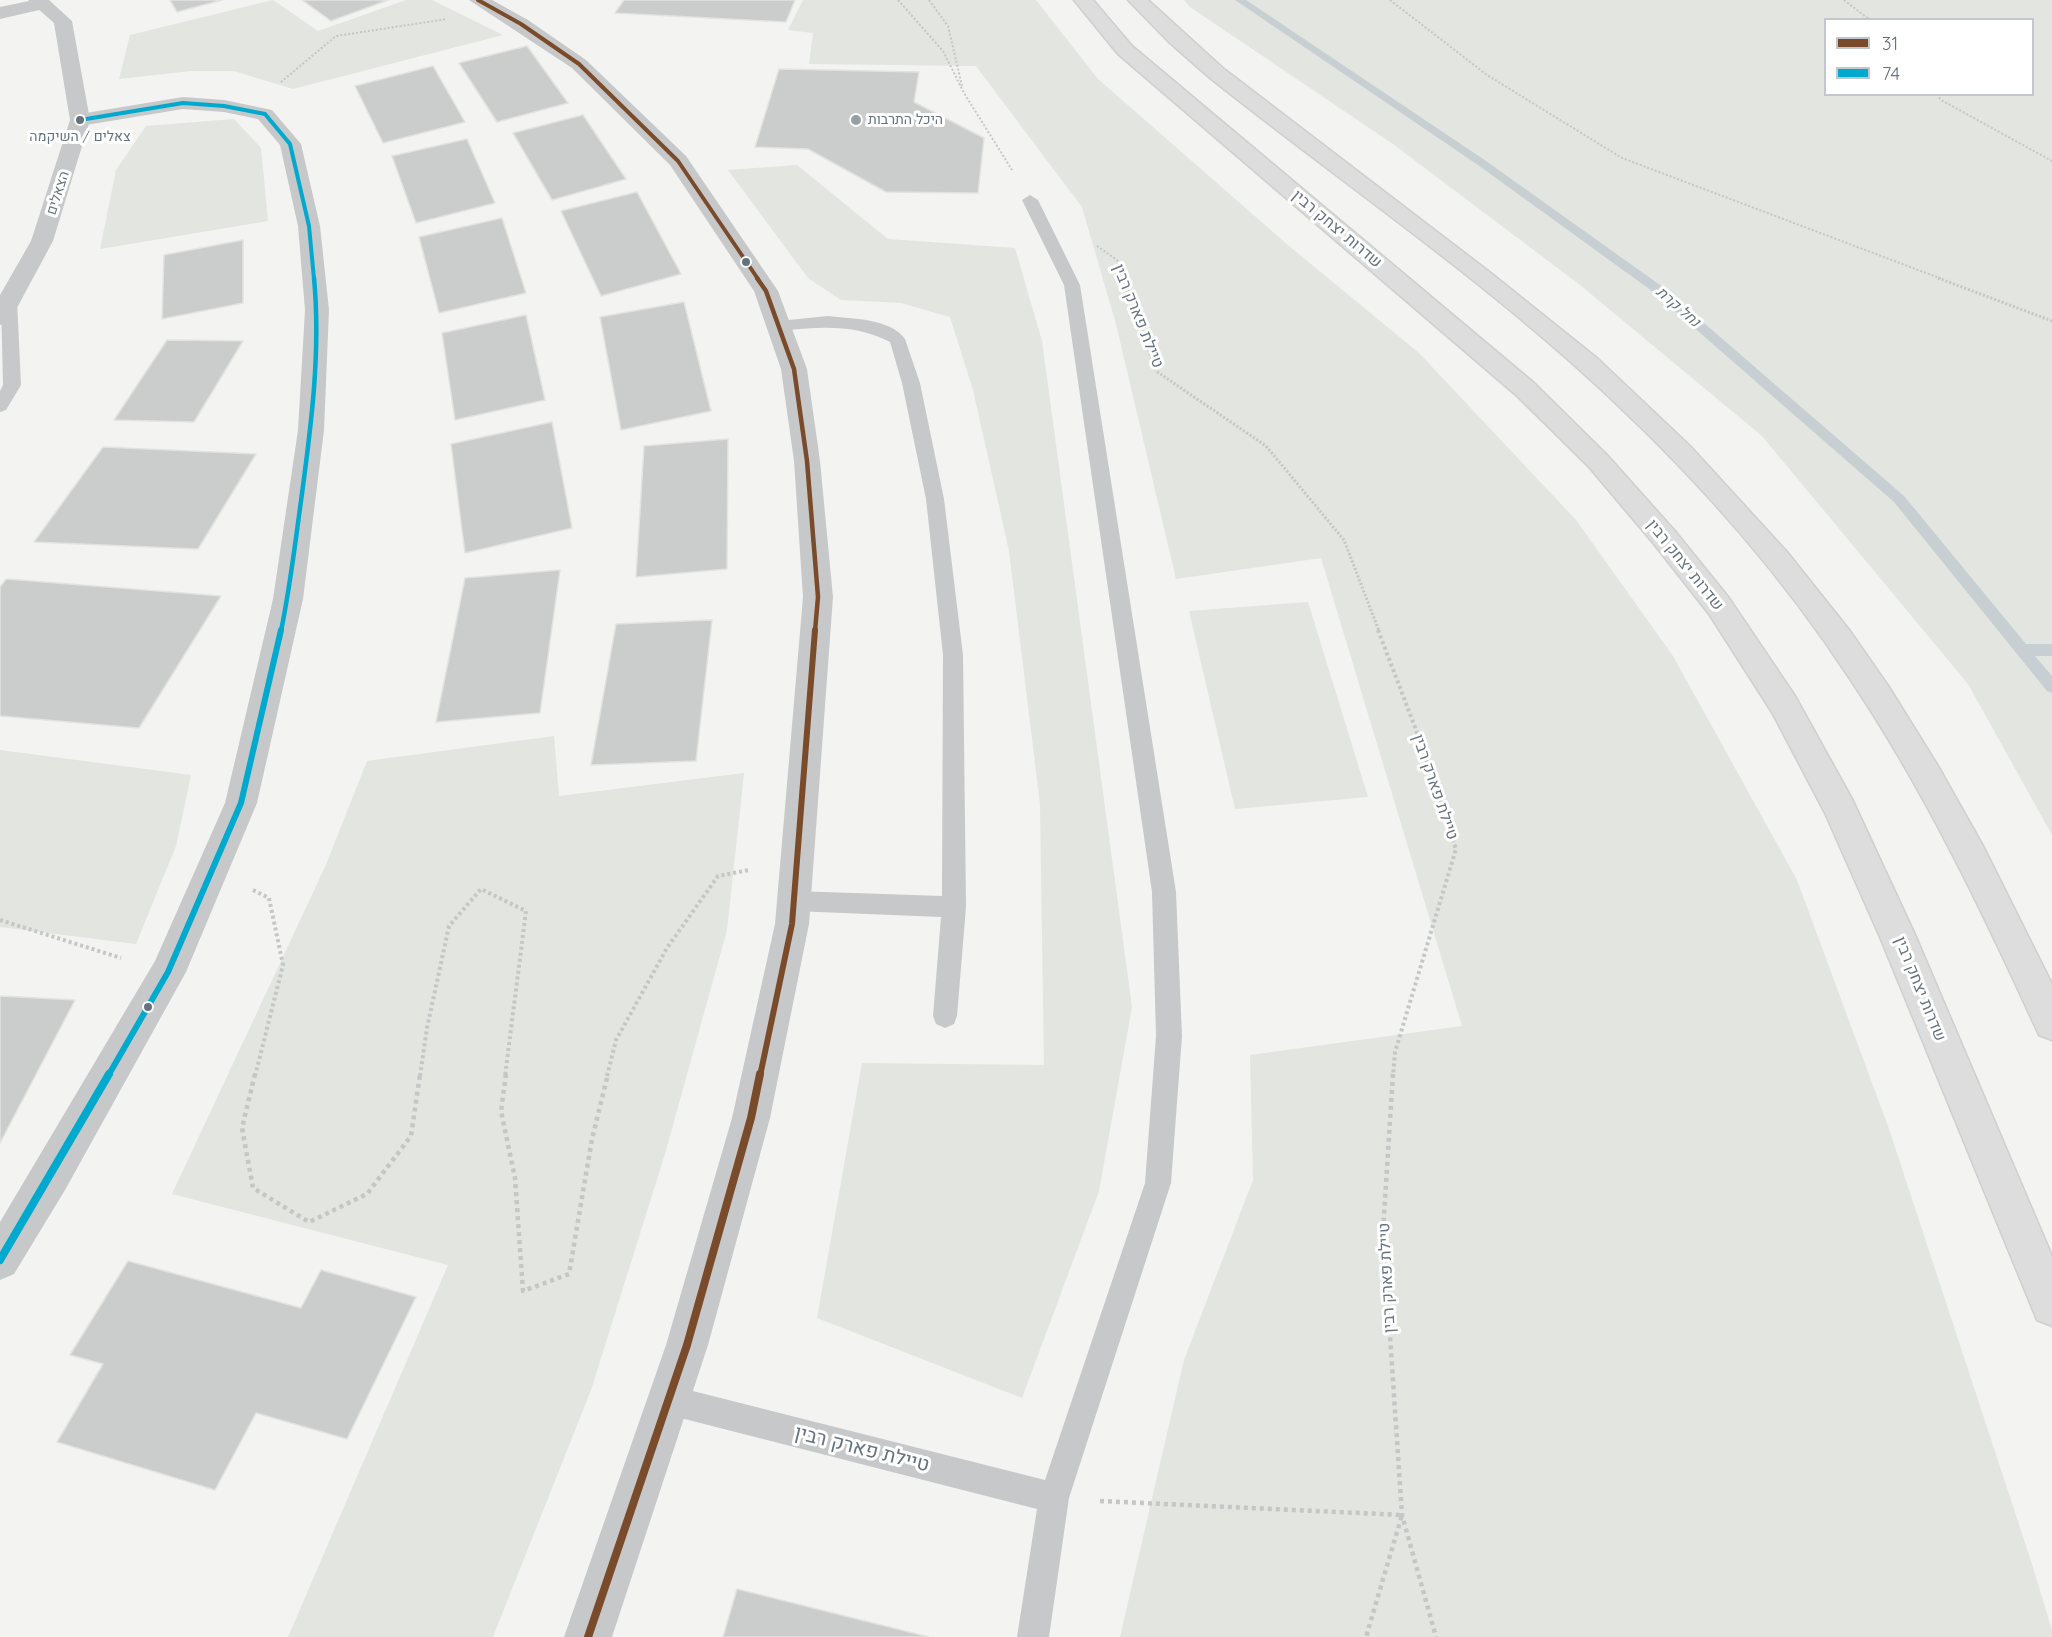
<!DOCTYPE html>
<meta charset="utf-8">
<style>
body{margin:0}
#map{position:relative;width:2052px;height:1637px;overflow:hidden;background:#f3f3f1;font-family:Quicksand,sans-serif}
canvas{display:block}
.legend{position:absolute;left:1824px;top:18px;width:210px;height:78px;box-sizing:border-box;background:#fff;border:2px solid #c1c7cc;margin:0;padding:8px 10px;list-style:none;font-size:18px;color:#65727f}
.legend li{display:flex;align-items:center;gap:12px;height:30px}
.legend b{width:30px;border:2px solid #c1c7cc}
</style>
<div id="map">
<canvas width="2052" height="1637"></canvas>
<ul class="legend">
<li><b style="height:8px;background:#7a4b2a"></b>31</li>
<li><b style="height:8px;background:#00a9ce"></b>74</li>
</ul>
</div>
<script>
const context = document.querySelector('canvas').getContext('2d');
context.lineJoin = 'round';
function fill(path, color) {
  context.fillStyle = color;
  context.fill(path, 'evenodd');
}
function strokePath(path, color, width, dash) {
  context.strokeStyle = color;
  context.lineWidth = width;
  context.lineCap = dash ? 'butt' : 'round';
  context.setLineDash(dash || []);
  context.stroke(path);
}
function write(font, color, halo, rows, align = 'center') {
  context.font = font + ' Quicksand,Heebo,sans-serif';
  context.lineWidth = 6;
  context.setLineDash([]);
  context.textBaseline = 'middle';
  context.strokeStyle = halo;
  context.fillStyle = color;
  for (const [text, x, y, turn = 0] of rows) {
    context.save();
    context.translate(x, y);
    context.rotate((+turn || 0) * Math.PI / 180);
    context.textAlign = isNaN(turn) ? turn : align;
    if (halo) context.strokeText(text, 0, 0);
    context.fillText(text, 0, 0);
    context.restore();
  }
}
fill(new Path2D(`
 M 273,0 L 318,31 L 406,0 L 432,0 L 503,35 L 293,89 L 234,71 L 191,71 L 119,79 L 130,35 Z
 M 803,0 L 1036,0 L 1098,79 L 1289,246 L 1419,353 L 1576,520 L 1673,656 L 1797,880 L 1889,1129 L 2031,1561 L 2052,1630 L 2052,1637 L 1120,1637 L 1184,1360 L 1253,1180 L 1250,1055 L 1462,1026 L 1321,558 L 1176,579 L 1116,324 L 1082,207 L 976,66 L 809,64 L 813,33 L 788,30 Z
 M 1184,0 L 2052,0 L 2052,835 L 1968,684 L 1762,436 L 1580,285 L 1393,144 L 1190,7 ZM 1826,20 L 2032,20 L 2032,94 L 1826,94 Z
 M 234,119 L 261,148 L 268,221 L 100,249 L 116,170 L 146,126 Z
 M 797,165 L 888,239 L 1015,248 L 1042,341 L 1132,1007 L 1099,1191 L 1022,1398 L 817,1318 L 862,1063 L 1044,1065 L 1040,804 L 1009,551 L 973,390 L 950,317 L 901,303 L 841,300 L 808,278 L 728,170 Z
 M 1308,602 L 1368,797 L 1235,809 L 1189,611 Z
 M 554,736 L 559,796 L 744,773 L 727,930 L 665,1154 L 591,1390 L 493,1637 L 288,1637 L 448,1265 L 172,1194 L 325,867 L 367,761 Z
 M 0,750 L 191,775 L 176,846 L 136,944 L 0,927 Z`), '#e2e5e0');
fill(new Path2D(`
 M 1235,0 L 1246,0 L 1486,161 L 1660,285 L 1904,496 L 2026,644 L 2052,644 L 2052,656 L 2035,656 L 2052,676 L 2052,693 L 2047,691 L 1894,502 L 1652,291 L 1478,165 Z`), '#c8cfd2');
const building = new Path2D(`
 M 170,0 L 222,0 L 177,12 Z
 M 302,0 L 388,0 L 331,21 Z
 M 624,0 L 795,0 L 786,22 L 615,13 Z
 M 527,46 L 568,103 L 497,122 L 459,63 Z
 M 433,66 L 465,122 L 383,143 L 355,86 Z
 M 779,69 L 919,72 L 914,102 L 984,138 L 978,193 L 886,192 L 808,149 L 755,147 Z
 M 583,115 L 626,179 L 552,200 L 513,133 Z
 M 467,139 L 495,203 L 416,223 L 392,156 Z
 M 637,192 L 681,274 L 601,296 L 561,211 Z
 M 502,218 L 526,293 L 439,313 L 419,237 Z
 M 243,240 L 243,303 L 162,319 L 164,255 Z
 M 684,302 L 711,411 L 621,430 L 600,317 Z
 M 526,315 L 545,400 L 455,420 L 442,333 Z
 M 167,340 L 243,341 L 194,422 L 114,420 Z
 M 552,422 L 572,528 L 465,553 L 451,444 Z
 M 728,439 L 727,569 L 636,577 L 644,446 Z
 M 103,447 L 256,454 L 198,549 L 34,542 Z
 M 560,570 L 540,713 L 436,722 L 465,578 Z
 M 6,579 L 221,596 L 139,728 L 0,716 L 0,587 Z
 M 712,620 L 696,761 L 591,765 L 616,624 Z
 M 0,996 L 75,1000 L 0,1143 Z
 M 128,1261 L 301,1308 L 321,1270 L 416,1297 L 347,1439 L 256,1413 L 215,1490 L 57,1442 L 103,1364 L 70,1355 Z
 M 737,1589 L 929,1637 L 723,1637 Z`);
fill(building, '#cbcccc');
strokePath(building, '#e2e2e1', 1.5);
const secondary = new Path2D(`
 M 1074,0 L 1093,0 L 1132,46 L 1534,383 L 1607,455 L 1674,530 L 1729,598 L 1795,696 L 1852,799 L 1916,937 L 2052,1256 L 2052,1326 L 2037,1320 L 1880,937 L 1825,813 L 1773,714 L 1709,614 L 1654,544 L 1589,467 L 1516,395 L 1118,54 Z
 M 1128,0 L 1148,0 L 1224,69 L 1492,274 L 1598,359 L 1690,446 L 1787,552 L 1850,631 L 1889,687 L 1938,766 L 1983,846 L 2052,984 L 2052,1040 L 2039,1035 C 1983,912 1924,789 1848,676 C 1781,574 1698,480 1609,397 C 1485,280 1343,184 1210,78 L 1169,42 Z`);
strokePath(secondary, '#cfcfcf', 3);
strokePath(new Path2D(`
 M 898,0 L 943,51 L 964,93 L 1012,170
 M 929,0 L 948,26 L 962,86
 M 1390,0 L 1487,75 L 1622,158 L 1942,279
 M 1844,0 L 1870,20
 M 281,82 L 336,36 L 447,19
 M 1937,94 L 1941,100 L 2052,161
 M 1097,246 L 1117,260 L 1124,279`), '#c5c6c6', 2, [2, 2]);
strokePath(new Path2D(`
 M 1123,278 L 1156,371 L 1266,446 L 1344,540 L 1379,631
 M 1938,278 L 2052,321`), '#c5c6c6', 3, [2, 2]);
strokePath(new Path2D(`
 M 1378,630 L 1415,727 L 1456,849 L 1395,1052 L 1393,1076
 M 253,890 L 269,898 L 283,965 L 255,1076
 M 0,920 L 121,958
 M 420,1076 L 427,1028 L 449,926 L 481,889 L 526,911 L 505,1076
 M 607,1076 L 616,1040 L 667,948 L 718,876 L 749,870`), '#c5c6c6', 4, [3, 3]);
strokePath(new Path2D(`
 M 255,1074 L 242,1128 L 253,1188 L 309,1222 L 367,1194 L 411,1136 L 420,1074
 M 506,1074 L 501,1111 L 515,1178 L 523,1291 L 569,1274 L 592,1139 L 608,1074
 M 1393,1074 L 1383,1231 L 1402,1515 L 1436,1637
 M 1100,1501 L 1402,1515 L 1366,1637`), '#c5c6c6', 4.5, [4, 4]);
fill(new Path2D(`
 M 1030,195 L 1038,200 L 1080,285 L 1176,892 L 1182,1036 L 1171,1183 L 1069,1498 L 1049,1637 L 1017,1637 L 1037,1509 L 669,1415 L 659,1410 L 654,1400 L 659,1390 L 669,1385 L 1045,1480 L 1145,1183 L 1156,1036 L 1152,892 L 1064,285 L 1022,200 Z
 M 9,295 L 17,300 L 21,385 L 6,410 L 0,412 L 0,391 L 3,385 L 1,300 Z
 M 828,316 C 852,319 890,318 905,339 L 920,383 L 944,499 L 963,655 L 966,907 L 957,1016 L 954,1024 L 945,1028 L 936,1024 L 933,1016 L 941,917 L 794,911 L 786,908 L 782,901 L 786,894 L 794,891 L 942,896 L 943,655 L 926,499 L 902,383 L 890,342 C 854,323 818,327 779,331 L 773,330 L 771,326 L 773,322 L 779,321 Z`), '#c7c8c9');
fill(new Path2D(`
 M 34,0 L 47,0 L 50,4 L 48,8 L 0,19 L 0,7 Z
 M 469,0 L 492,0 L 528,20 L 586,60 L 686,156 L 778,291 L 807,369 L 820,461 L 833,597 L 809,924 L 770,1118 L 708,1345 L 612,1637 L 564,1637 L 666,1345 L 732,1118 L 775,924 L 803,597 L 794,461 L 781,369 L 754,291 L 670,165 L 572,68 Z
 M 183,97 L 224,100 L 272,110 L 301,144 L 320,226 L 329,310 L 324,430 L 303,599 L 257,803 L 186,972 L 65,1190 L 14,1274 L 0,1280 L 0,1222 L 155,961 L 225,803 L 273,599 L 298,430 L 305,310 L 298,226 L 280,145 L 258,119 L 224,112 L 183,109 L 80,126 L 73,124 L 70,120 L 73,116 L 80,114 Z`), '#c7c8c9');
fill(new Path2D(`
 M 28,0 L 49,0 L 72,21 L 90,120 L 53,241 L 12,317 L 9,322 L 0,325 L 0,295 L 31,241 L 70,120 L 54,23 Z`), '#c7c8c9');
fill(secondary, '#ddd');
strokePath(new Path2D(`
 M 478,0 L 521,24 L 579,64 L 678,161 L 758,279`), '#7a4b2a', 4);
strokePath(new Path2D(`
 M 757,278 L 766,291 L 794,369 L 807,461 L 818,597 L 815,631`), '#7a4b2a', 4.5);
strokePath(new Path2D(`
 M 760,1076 L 792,924 L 815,630`), '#7a4b2a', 6);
strokePath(new Path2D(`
 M 588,1637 L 687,1345 L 751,1118 L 760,1074`), '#7a4b2a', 8);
strokePath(new Path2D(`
 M 80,120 L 183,103 L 224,106 L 265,114 L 290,144 L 309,226 L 314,279`), '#00a9ce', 4);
strokePath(new Path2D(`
 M 281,631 C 290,588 295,544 301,501 C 311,427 321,352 314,278`), '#00a9ce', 4.5);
strokePath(new Path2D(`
 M 108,1076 L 168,972 L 241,803 L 281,630`), '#00a9ce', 6);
strokePath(new Path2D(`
 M 0,1260 L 109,1074`), '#00a9ce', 8);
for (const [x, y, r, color] of [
 [80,120,5,"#65727f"],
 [856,120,6,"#979fa7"],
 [746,262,5,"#65727f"],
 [148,1007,5,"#65727f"]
]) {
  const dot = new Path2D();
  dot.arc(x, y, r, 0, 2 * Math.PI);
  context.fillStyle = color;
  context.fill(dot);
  strokePath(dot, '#fff', 2);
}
write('14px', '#65727f', '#fff', [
 ["היכל התרבות",868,120]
], 'left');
write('14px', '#65727f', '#fff', [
 ["צאלים / השיקמה",80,137]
]);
write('14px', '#65727f', '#fff', [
 ["הצאלים",58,193,-72]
]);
write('italic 15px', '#60737d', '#fff', [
 ["נחל קרת",1678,307,41]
]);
write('16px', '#65727f', '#fff', [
 ["שדרות יצחק רבין",1337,229,40],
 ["טיילת פארק רבין",1138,316,68],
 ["שדרות יצחק רבין",1685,565,51],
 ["טיילת פארק רבין",1435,787,71],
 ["שדרות יצחק רבין",1920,989,68],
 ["טיילת פארק רבין",1387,1278,-93]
]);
write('20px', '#65727f', '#fff', [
 ["טיילת פארק רבין",862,1449,14]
]);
</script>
